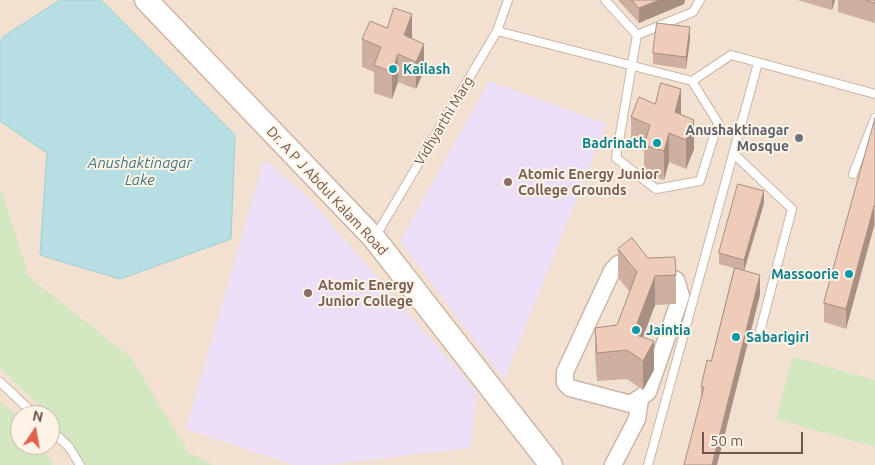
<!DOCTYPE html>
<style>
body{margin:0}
#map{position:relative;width:875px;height:465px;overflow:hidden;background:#fbefe1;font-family:Ubuntu,sans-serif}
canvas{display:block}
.north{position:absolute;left:10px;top:405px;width:50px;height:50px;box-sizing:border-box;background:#fef3e7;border:1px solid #c6b4a8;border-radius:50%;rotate:12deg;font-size:14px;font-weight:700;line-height:20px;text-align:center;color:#715549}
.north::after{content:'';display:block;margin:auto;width:18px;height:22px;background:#e0624a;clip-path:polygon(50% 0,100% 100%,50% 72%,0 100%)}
.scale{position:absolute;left:702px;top:432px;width:101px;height:22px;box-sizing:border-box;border:2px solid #715549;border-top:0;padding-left:6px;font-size:15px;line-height:18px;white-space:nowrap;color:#715549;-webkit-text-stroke:4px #fef3e7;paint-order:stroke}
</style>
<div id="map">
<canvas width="875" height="465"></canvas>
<div class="north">N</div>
<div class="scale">50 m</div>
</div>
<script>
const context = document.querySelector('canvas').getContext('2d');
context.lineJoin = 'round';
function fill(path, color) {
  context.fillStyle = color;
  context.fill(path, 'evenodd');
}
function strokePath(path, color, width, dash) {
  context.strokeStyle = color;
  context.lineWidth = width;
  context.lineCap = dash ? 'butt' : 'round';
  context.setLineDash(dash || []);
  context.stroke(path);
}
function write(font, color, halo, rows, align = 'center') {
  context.font = font + ' Ubuntu,sans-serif';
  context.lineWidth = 4;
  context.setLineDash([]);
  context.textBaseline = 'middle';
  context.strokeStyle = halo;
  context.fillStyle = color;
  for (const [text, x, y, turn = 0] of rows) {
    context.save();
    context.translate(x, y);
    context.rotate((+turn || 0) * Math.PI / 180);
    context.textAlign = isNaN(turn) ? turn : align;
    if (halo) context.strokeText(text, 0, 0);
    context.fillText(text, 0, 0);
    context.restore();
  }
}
fill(new Path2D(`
 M 0,0 L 875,0 L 875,465 L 40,465 L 21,445 L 50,445 L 50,415 L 20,415 L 20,444 L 0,424 Z`), '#f2e0d0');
fill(new Path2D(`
 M 489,81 L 607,124 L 504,380 L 400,241 Z
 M 264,159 L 306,195 L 477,392 L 470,448 L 325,465 L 293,465 L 186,429 Z`), '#ecdef7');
fill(new Path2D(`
 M 0,187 L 29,277 L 131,358 L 188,452 L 214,465 L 77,465 L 55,420 L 0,368 Z
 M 793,357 L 875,380 L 875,447 L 776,419 Z
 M 0,402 L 20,418 L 20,445 L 41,445 L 53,465 L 0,465 Z`), '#d3e7c1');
const water = new Path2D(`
 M 60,0 L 101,0 L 235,135 L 231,239 L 120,279 L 40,255 L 47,153 L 0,121 L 0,45 L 3,37 Z`);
fill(water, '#b7dfe3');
strokePath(water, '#9dcfd4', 1);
const lane = new Path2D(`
 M 605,0 L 637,35
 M 497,31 L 692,81 L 731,55 L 875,94
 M 692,81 L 718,123 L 700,181 L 656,189 L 616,158 L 637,35 L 693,12 L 700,0
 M 733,153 L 792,209 L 758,339
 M 853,174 L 875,118
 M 375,237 L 497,31 L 508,0
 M 0,382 L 35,415
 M 50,429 L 69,447 L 80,465
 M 648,465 L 758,63`);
const street = new Path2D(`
 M 627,262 L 676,280 L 681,296 L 648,392 L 631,404 L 570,388 L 565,383 L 565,372 L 612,271 L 618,264 Z
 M 613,465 L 637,419 L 640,399`);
const secondary = new Path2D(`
 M 146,0 L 374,238 L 551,465`);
strokePath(lane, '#cbb6a8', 10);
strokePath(street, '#cbb6a8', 19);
strokePath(secondary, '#d0b8a9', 25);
strokePath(lane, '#fff', 8);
strokePath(street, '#fff', 16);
strokePath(secondary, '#fff', 22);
fill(new Path2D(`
 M 618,0 L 685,0 L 684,4 L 639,23 Z
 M 797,0 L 835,0 L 832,10 Z
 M 838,0 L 875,0 L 875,23 L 838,12 Z
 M 362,39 L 412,39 L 424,71 L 416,89 L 398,82 L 392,99 L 374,93 L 374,72 L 362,67 Z
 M 690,39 L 686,69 L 653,64 L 653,53 Z
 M 681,115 L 694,149 L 686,169 L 669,162 L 664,180 L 644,174 L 644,151 L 631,146 L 631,117 Z
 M 875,118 L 875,226 L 874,226 L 846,329 L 824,322 L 824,303 Z
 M 764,203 L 744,271 L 760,295 L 701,400 L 701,387 L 711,361 L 734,268 L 719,264 L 719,253 Z
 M 618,249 L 648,258 L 676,275 L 676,304 L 655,305 L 643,337 L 654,370 L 643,390 L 627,379 L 597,381 L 595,356 L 595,328 L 617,325 L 630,292 L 618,278 Z`), '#ceafa0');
fill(new Path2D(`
 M 659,0 L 685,0 L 684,4 L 639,23 L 639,8 Z
 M 832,0 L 835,0 L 832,10 Z
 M 412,14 L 412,41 L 404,35 Z
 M 690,27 L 690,39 L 686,69 L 686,57 Z
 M 424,44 L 424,71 L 416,89 L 416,62 Z
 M 398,54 L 398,82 L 392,99 L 392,72 Z
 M 681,89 L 681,118 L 675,112 Z
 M 694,120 L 694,149 L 686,169 L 686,140 Z
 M 669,133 L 669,162 L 664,180 L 664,151 Z
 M 764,191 L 764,203 L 744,271 L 744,260 Z
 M 874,206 L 874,226 L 846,329 L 846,309 Z
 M 760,275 L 760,295 L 717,465 L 712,465 Z
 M 655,276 L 655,305 L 636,356 L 633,334 Z
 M 654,341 L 654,370 L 643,390 L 643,361 Z`), '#a78f82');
const building = new Path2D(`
 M 632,0 L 659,0 L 639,8 Z
 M 866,0 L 875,0 L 875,3 Z
 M 394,8 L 412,14 L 404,35 L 424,44 L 416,62 L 398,54 L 392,72 L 374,65 L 381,47 L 362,39 L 370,21 L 387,28 Z
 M 657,23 L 690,27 L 686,57 L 653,53 Z
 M 661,83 L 681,89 L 675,112 L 694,120 L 686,140 L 669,133 L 664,151 L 644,145 L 650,125 L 631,117 L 639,97 L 655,104 Z
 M 875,118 L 875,206 L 874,206 L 846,309 L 824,303 Z
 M 738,184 L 764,191 L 744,260 L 719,253 Z
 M 632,238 L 648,258 L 675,257 L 676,275 L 655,276 L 633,334 L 654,341 L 643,361 L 627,350 L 597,353 L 595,328 L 617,325 L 637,272 L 618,249 Z
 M 735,268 L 760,275 L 712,465 L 684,465 L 704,387 L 701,387 L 707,360 L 711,361 Z`);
fill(building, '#efccba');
strokePath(building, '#a78f82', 1);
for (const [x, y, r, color] of [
 [393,69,5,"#0f9aa8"],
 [799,138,5,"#6b7280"],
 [657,143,5,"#0f9aa8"],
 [508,182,5,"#8d6e63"],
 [849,274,5,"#0f9aa8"],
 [308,293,5,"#8d6e63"],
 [636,330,5,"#0f9aa8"],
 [736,337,5,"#0f9aa8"]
]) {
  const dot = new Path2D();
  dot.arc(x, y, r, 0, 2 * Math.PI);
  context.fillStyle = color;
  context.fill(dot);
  strokePath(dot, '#fef3e7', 2);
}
write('bold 14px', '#0d838f', '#fef3e7', [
 ["Kailash",403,69],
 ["Badrinath",647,143,"right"],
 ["Massoorie",839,274,"right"],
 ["Jaintia",646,330],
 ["Sabarigiri",746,337]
], 'left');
write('14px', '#715549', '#fef3e7', [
 ["Vidhyarthi Marg",444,121,-59],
 ["Dr. A P J Abdul Kalam Road",327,191,47]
]);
write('bold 14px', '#5b616d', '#fef3e7', [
 ["Anushaktinagar",789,130],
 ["Mosque",789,146]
], 'right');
write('bold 14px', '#785e54', '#fef3e7', [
 ["Atomic Energy Junior",518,174],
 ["College Grounds",518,190],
 ["Atomic Energy",318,285],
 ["Junior College",318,301]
], 'left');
write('italic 15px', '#41777d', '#fef3e7', [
 ["Anushaktinagar",140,163],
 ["Lake",140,180]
]);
</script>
